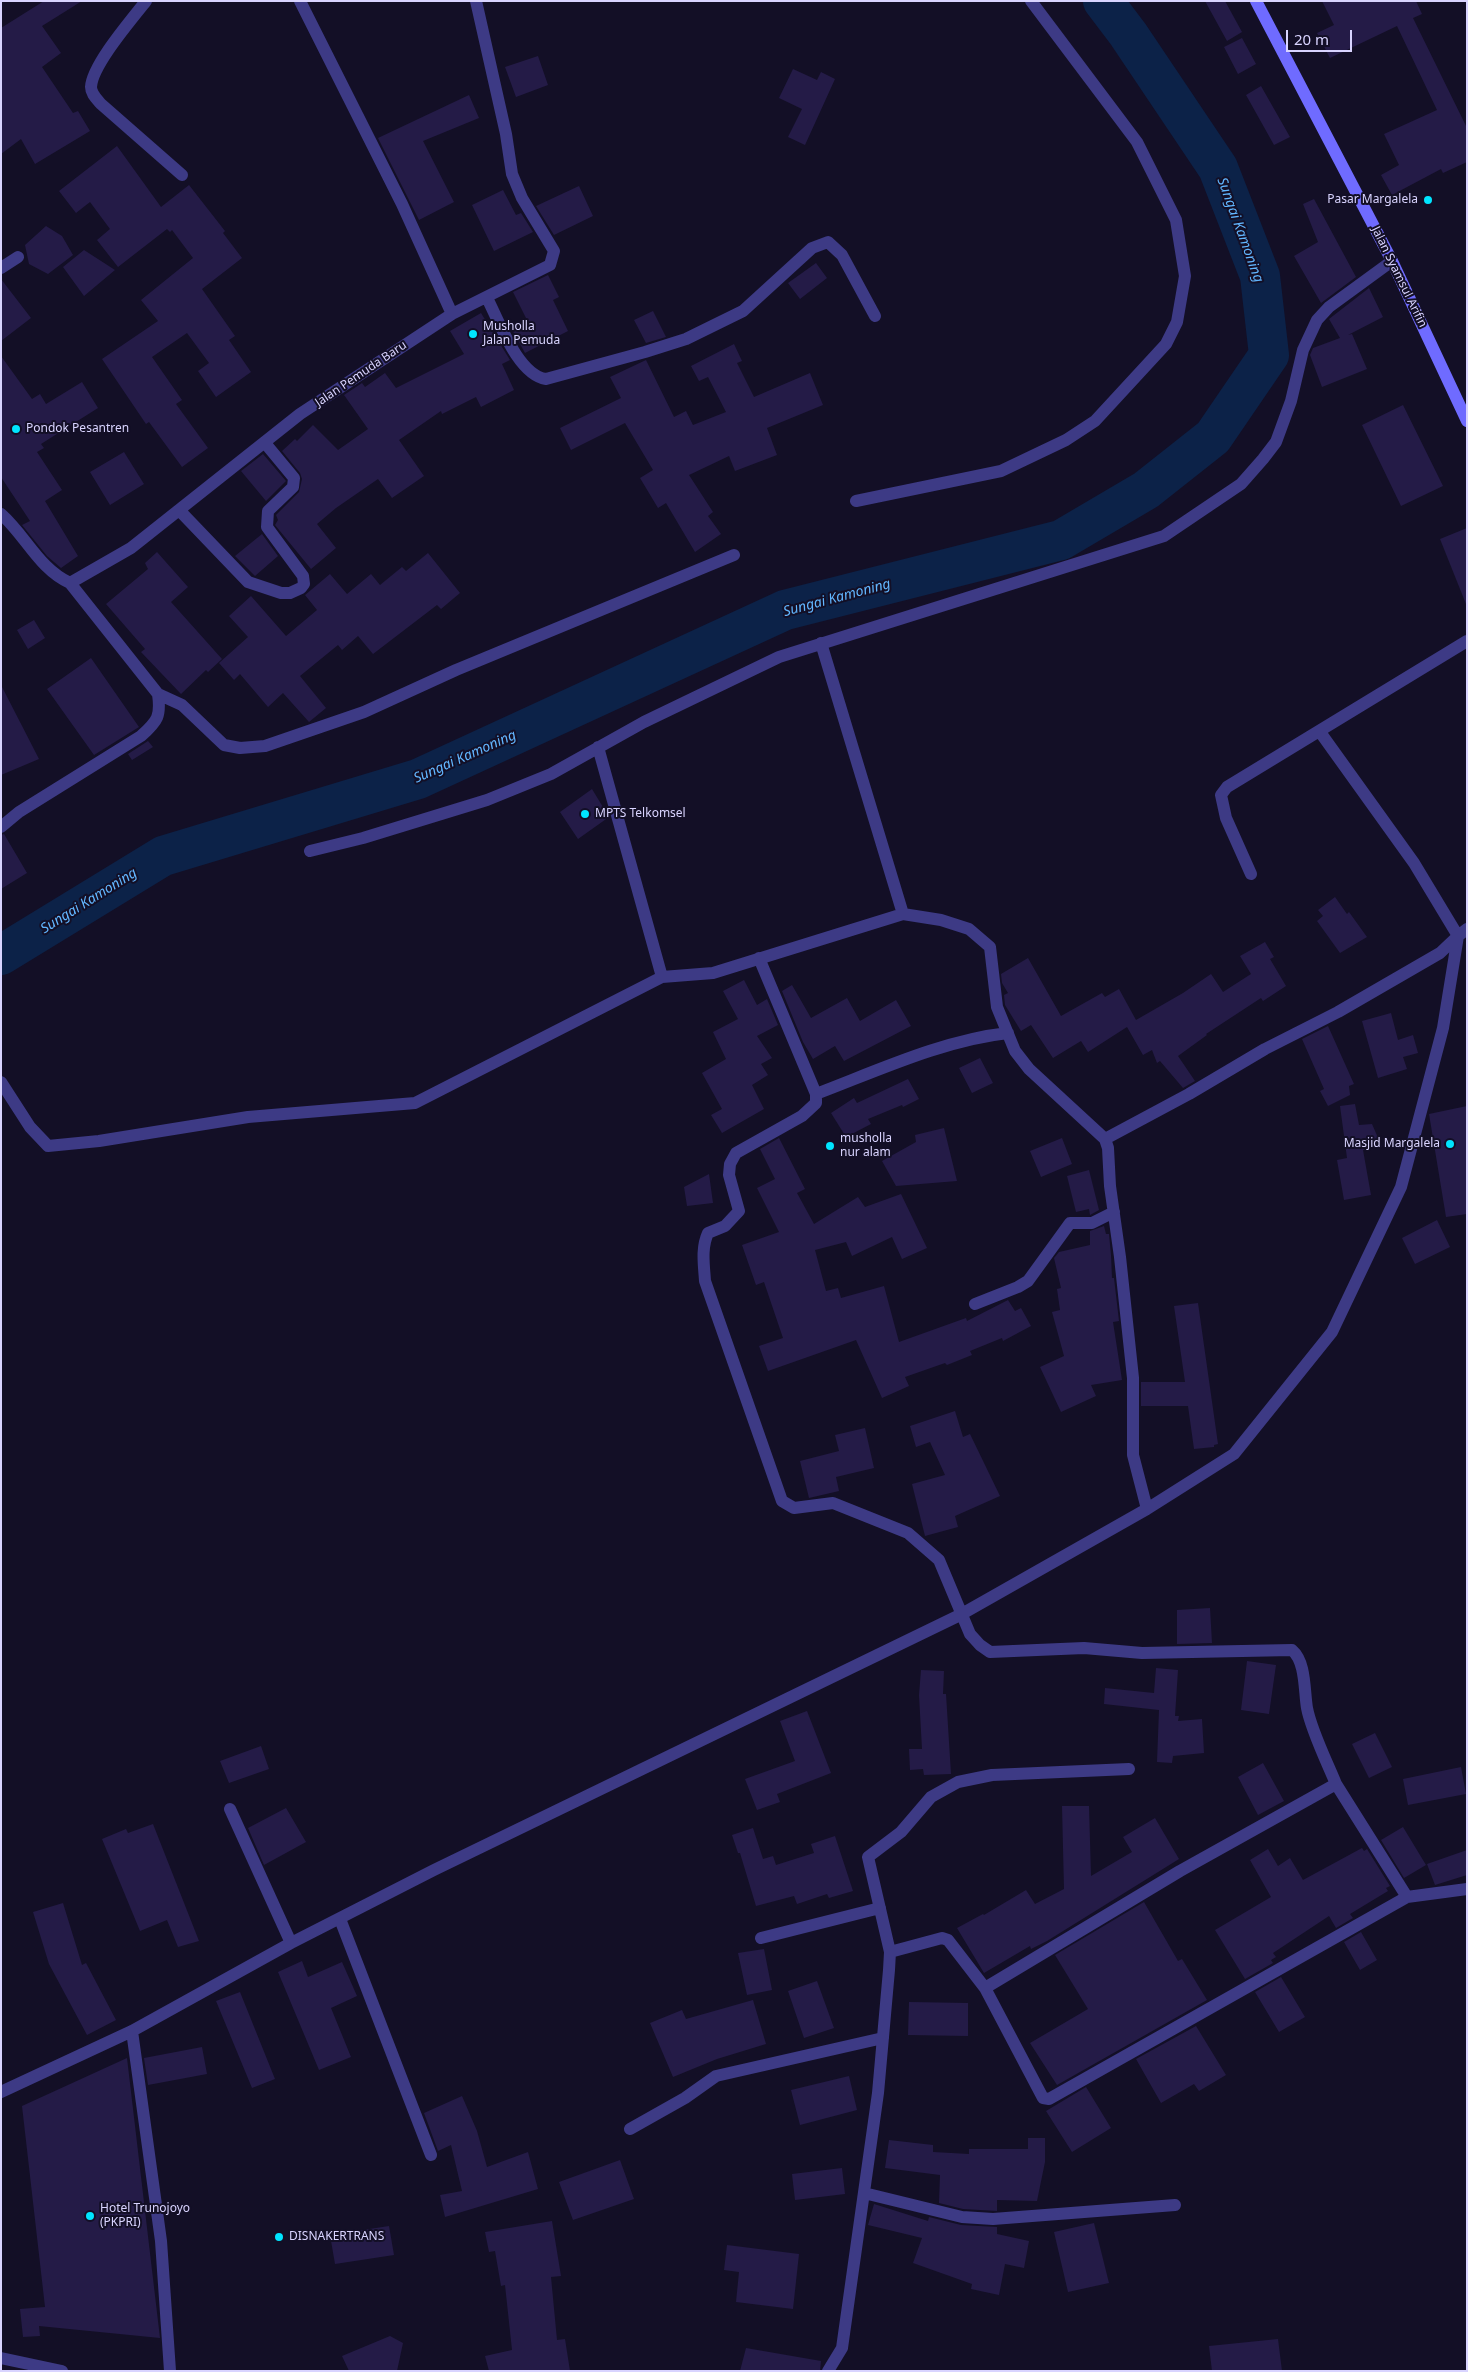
<!DOCTYPE html>
<style>
body{margin:0}
#map{position:relative;width:1468px;height:2372px;overflow:hidden;background:#130f26;font-family:"Noto Sans",sans-serif}
canvas{display:block}
.frame{position:absolute;inset:0;border:2px solid #d9d4ff;pointer-events:none}
.scale{position:absolute;left:1286px;top:30px;width:66px;height:22px;box-sizing:border-box;border:2px solid #d9d4ff;border-top:0;padding-left:6px;font-size:15px;line-height:18px;white-space:nowrap;color:#d9d4ff;-webkit-text-stroke:4px #130f26;paint-order:stroke}
</style>
<div id="map">
<canvas width="1468" height="2372"></canvas>
<div class="frame"></div>
<div class="scale">20 m</div>
</div>
<script>
const context = document.querySelector('canvas').getContext('2d');
context.lineJoin = 'round';
function strokePath(path, color, width, dash) {
  context.strokeStyle = color;
  context.lineWidth = width;
  context.lineCap = dash ? 'butt' : 'round';
  context.setLineDash(dash || []);
  context.stroke(path);
}
function fill(path, color) {
  context.fillStyle = color;
  context.fill(path, 'evenodd');
}
function write(font, color, halo, rows, align = 'center') {
  context.font = font + ' "Noto Sans",sans-serif';
  context.lineWidth = 4;
  context.setLineDash([]);
  context.textBaseline = 'middle';
  context.strokeStyle = halo;
  context.fillStyle = color;
  for (const [text, x, y, turn = 0] of rows) {
    context.save();
    context.translate(x, y);
    context.rotate((+turn || 0) * Math.PI / 180);
    context.textAlign = isNaN(turn) ? turn : align;
    if (halo) context.strokeText(text, 0, 0);
    context.fillText(text, 0, 0);
    context.restore();
  }
}
strokePath(new Path2D(`
 M 1,955 L 163,856 L 418,779 L 785,610 L 1061,540 L 1146,490 L 1213,437 L 1269,355 L 1260,276 L 1218,168 L 1128,34 L 1103,1`), '#0c2248', 40);
fill(new Path2D(`
 M 44,1 L 82,1 L 42,26 L 61,53 L 42,67 L 73,113 L 78,111 L 90,131 L 35,164 L 21,139 L 1,154 L 1,28 Z
 M 1205,1 L 1225,1 L 1242,32 L 1227,41 Z
 M 1322,1 L 1416,1 L 1422,14 L 1413,18 L 1467,128 L 1467,162 L 1443,173 L 1441,169 L 1392,195 L 1381,175 L 1399,165 L 1384,134 L 1437,110 L 1397,26 L 1330,58 L 1317,33 L 1334,25 Z
 M 1242,38 L 1256,64 L 1238,74 L 1224,47 Z
 M 538,56 L 548,85 L 516,97 L 505,67 Z
 M 793,69 L 817,80 L 821,72 L 835,79 L 805,145 L 788,137 L 802,109 L 779,98 Z
 M 1261,86 L 1290,137 L 1274,145 L 1246,95 Z
 M 469,95 L 479,118 L 423,141 L 454,202 L 419,220 L 378,138 Z
 M 117,146 L 161,207 L 189,185 L 225,231 L 223,233 L 242,258 L 202,289 L 235,336 L 229,340 L 251,372 L 216,397 L 198,371 L 209,363 L 187,333 L 152,357 L 182,400 L 176,404 L 208,448 L 182,467 L 149,422 L 146,424 L 102,359 L 158,321 L 141,300 L 193,258 L 172,230 L 170,232 L 167,229 L 118,267 L 97,240 L 110,229 L 90,202 L 76,213 L 59,191 Z
 M 579,186 L 593,216 L 554,235 L 536,206 Z
 M 503,190 L 516,215 L 521,213 L 533,232 L 494,251 L 472,205 Z
 M 1314,199 L 1356,277 L 1321,303 L 1294,256 L 1318,242 L 1303,204 Z
 M 46,226 L 62,236 L 73,255 L 48,274 L 29,264 L 25,245 Z
 M 84,250 L 115,270 L 84,296 L 63,267 Z
 M 816,263 L 827,278 L 800,299 L 788,283 Z
 M 548,275 L 559,297 L 553,300 L 568,331 L 525,353 L 511,328 L 527,320 L 513,292 Z
 M 1,279 L 31,318 L 1,341 Z
 M 1369,288 L 1383,317 L 1348,335 L 1352,334 L 1367,369 L 1322,387 L 1310,355 L 1313,348 L 1340,338 L 1329,319 Z
 M 653,311 L 666,337 L 646,343 L 634,320 Z
 M 481,313 L 510,360 L 502,364 L 514,390 L 481,407 L 476,397 L 442,414 L 441,411 L 399,440 L 424,476 L 392,498 L 378,479 L 336,508 L 317,524 L 336,548 L 311,569 L 275,525 L 278,520 L 276,515 L 299,492 L 302,479 L 300,473 L 282,451 L 295,439 L 297,441 L 313,425 L 338,450 L 368,429 L 344,395 L 362,383 L 365,387 L 385,373 L 396,388 L 464,354 L 450,331 Z
 M 734,344 L 742,361 L 737,363 L 754,397 L 810,373 L 823,405 L 767,428 L 777,455 L 735,471 L 729,456 L 689,475 L 713,512 L 708,516 L 721,534 L 695,552 L 666,503 L 658,508 L 640,478 L 653,470 L 625,423 L 571,450 L 560,428 L 621,398 L 610,377 L 646,360 L 674,417 L 686,411 L 693,425 L 726,412 L 708,377 L 699,381 L 691,366 Z
 M 1,356 L 32,399 L 40,394 L 46,404 L 82,382 L 98,408 L 41,444 L 44,448 L 37,452 L 62,490 L 45,501 L 78,556 L 61,568 L 47,556 L 22,525 L 30,521 L 1,477 Z
 M 1403,405 L 1443,486 L 1401,506 L 1362,425 Z
 M 124,452 L 144,484 L 110,505 L 90,472 Z
 M 263,454 L 286,481 L 266,501 L 241,471 Z
 M 1467,528 L 1467,604 L 1466,604 L 1440,539 Z
 M 262,534 L 278,556 L 255,576 L 235,556 Z
 M 157,552 L 188,587 L 171,602 L 222,659 L 208,672 L 206,670 L 181,694 L 141,652 L 145,649 L 106,604 L 148,569 L 145,563 Z
 M 428,553 L 460,593 L 441,609 L 437,605 L 373,654 L 358,636 L 342,650 L 338,645 L 300,676 L 326,708 L 309,722 L 283,693 L 268,707 L 240,674 L 234,680 L 219,663 L 248,637 L 229,616 L 251,596 L 286,636 L 317,610 L 305,595 L 330,574 L 347,594 L 371,574 L 380,585 L 402,567 L 406,571 Z
 M 34,620 L 45,638 L 28,649 L 17,630 Z
 M 91,658 L 139,727 L 94,755 L 47,689 Z
 M 1,685 L 39,759 L 1,775 Z
 M 148,741 L 153,747 L 132,760 L 128,754 Z
 M 592,789 L 609,817 L 578,839 L 560,812 Z
 M 4,834 L 27,873 L 1,889 L 1,835 Z
 M 1335,897 L 1347,914 L 1349,912 L 1367,937 L 1340,953 L 1317,921 L 1323,916 L 1318,910 Z
 M 1265,942 L 1274,957 L 1270,959 L 1286,986 L 1263,1001 L 1261,998 L 1206,1034 L 1207,1035 L 1178,1056 L 1195,1081 L 1183,1088 L 1160,1061 L 1157,1063 L 1152,1050 L 1143,1055 L 1127,1027 L 1088,1052 L 1081,1041 L 1053,1058 L 1031,1025 L 1021,1031 L 1005,1005 L 1004,995 L 1008,993 L 1002,983 L 1001,974 L 1028,958 L 1061,1016 L 1102,993 L 1105,997 L 1119,989 L 1136,1020 L 1183,993 L 1211,974 L 1223,992 L 1251,974 L 1240,956 Z
 M 744,980 L 757,1005 L 767,999 L 778,1025 L 757,1036 L 772,1058 L 761,1064 L 768,1075 L 752,1085 L 764,1109 L 722,1133 L 711,1115 L 722,1109 L 702,1073 L 726,1059 L 713,1032 L 738,1019 L 723,991 Z
 M 792,985 L 811,1018 L 847,998 L 860,1021 L 896,1000 L 911,1026 L 844,1061 L 835,1046 L 813,1059 L 803,1042 L 782,991 Z
 M 1391,1013 L 1398,1040 L 1413,1035 L 1418,1053 L 1403,1057 L 1407,1069 L 1378,1078 L 1362,1021 Z
 M 1328,1026 L 1354,1084 L 1349,1086 L 1350,1095 L 1328,1106 L 1320,1091 L 1324,1089 L 1302,1039 Z
 M 980,1058 L 993,1083 L 972,1093 L 959,1068 Z
 M 908,1079 L 919,1099 L 903,1107 L 902,1105 L 868,1119 L 871,1124 L 846,1137 L 831,1113 L 854,1098 L 857,1103 Z
 M 1355,1104 L 1359,1125 L 1372,1124 L 1382,1147 L 1363,1150 L 1371,1195 L 1344,1200 L 1337,1160 L 1347,1158 L 1340,1106 Z
 M 1467,1106 L 1467,1214 L 1446,1217 L 1429,1114 Z
 M 944,1128 L 957,1181 L 896,1186 L 882,1161 L 916,1142 L 915,1135 Z
 M 779,1138 L 805,1189 L 797,1193 L 814,1224 L 858,1197 L 865,1207 L 901,1194 L 927,1248 L 902,1259 L 892,1237 L 852,1256 L 846,1242 L 815,1250 L 826,1291 L 838,1288 L 841,1298 L 884,1286 L 899,1342 L 966,1318 L 967,1321 L 1008,1300 L 1015,1311 L 1021,1308 L 1031,1326 L 1003,1341 L 1002,1338 L 970,1351 L 972,1355 L 947,1365 L 945,1363 L 905,1377 L 909,1386 L 882,1398 L 856,1340 L 768,1371 L 759,1346 L 783,1338 L 764,1282 L 756,1285 L 742,1245 L 779,1232 L 757,1188 L 775,1179 L 760,1149 Z
 M 1062,1138 L 1072,1164 L 1041,1177 L 1030,1151 Z
 M 1089,1170 L 1099,1210 L 1090,1215 L 1089,1209 L 1076,1212 L 1067,1176 Z
 M 709,1174 L 713,1203 L 687,1206 L 684,1187 Z
 M 1437,1220 L 1450,1247 L 1415,1264 L 1402,1238 Z
 M 1104,1226 L 1106,1234 L 1109,1234 L 1111,1255 L 1112,1278 L 1114,1278 L 1119,1321 L 1113,1322 L 1122,1380 L 1091,1385 L 1096,1396 L 1061,1412 L 1040,1367 L 1064,1356 L 1052,1312 L 1060,1310 L 1057,1289 L 1061,1288 L 1054,1258 L 1059,1252 L 1090,1245 L 1090,1231 Z
 M 1198,1303 L 1218,1444 L 1214,1445 L 1214,1447 L 1194,1449 L 1188,1406 L 1141,1406 L 1141,1382 L 1185,1382 L 1174,1306 Z
 M 955,1411 L 963,1437 L 970,1434 L 1000,1496 L 955,1516 L 958,1527 L 925,1536 L 912,1484 L 945,1475 L 930,1442 L 916,1447 L 910,1426 Z
 M 865,1428 L 874,1468 L 836,1477 L 839,1491 L 809,1498 L 800,1461 L 839,1451 L 835,1435 Z
 M 1210,1608 L 1212,1643 L 1177,1644 L 1177,1610 Z
 M 1247,1661 L 1276,1665 L 1269,1714 L 1241,1710 Z
 M 1156,1668 L 1178,1670 L 1175,1716 L 1179,1716 L 1178,1721 L 1202,1719 L 1204,1753 L 1173,1756 L 1172,1763 L 1157,1762 L 1159,1710 L 1104,1704 L 1105,1688 L 1154,1693 Z
 M 921,1670 L 944,1671 L 943,1694 L 946,1694 L 951,1774 L 924,1775 L 923,1769 L 910,1770 L 909,1749 L 922,1749 L 919,1695 Z
 M 807,1711 L 831,1773 L 777,1794 L 780,1802 L 757,1810 L 745,1779 L 795,1761 L 780,1721 Z
 M 1375,1733 L 1392,1767 L 1369,1778 L 1352,1744 Z
 M 261,1746 L 269,1769 L 229,1783 L 220,1761 Z
 M 1263,1763 L 1284,1801 L 1258,1815 L 1238,1777 Z
 M 1461,1767 L 1466,1794 L 1408,1805 L 1403,1779 Z
 M 1062,1806 L 1089,1806 L 1091,1876 L 1132,1852 L 1123,1837 L 1155,1818 L 1179,1859 L 1047,1941 L 1031,1949 L 1030,1946 L 984,1973 L 957,1928 L 983,1914 L 984,1915 L 1026,1890 L 1035,1904 L 1064,1889 Z
 M 286,1808 L 306,1842 L 264,1865 L 248,1828 Z
 M 153,1824 L 199,1941 L 178,1947 L 167,1920 L 140,1931 L 102,1839 L 126,1829 L 128,1833 Z
 M 1403,1827 L 1426,1865 L 1404,1878 L 1381,1840 Z
 M 753,1828 L 763,1859 L 773,1856 L 776,1865 L 814,1853 L 811,1844 L 835,1836 L 853,1891 L 829,1898 L 827,1894 L 797,1904 L 794,1896 L 756,1906 L 740,1853 L 738,1853 L 732,1835 Z
 M 1362,1848 L 1364,1851 L 1367,1849 L 1390,1886 L 1386,1888 L 1388,1891 L 1350,1914 L 1353,1918 L 1336,1928 L 1329,1916 L 1273,1953 L 1276,1957 L 1271,1960 L 1273,1963 L 1245,1979 L 1215,1930 L 1271,1897 L 1250,1860 L 1268,1849 L 1278,1866 L 1290,1858 L 1303,1880 Z
 M 1467,1850 L 1467,1875 L 1435,1885 L 1427,1864 Z
 M 1144,1902 L 1178,1961 L 1182,1959 L 1207,2000 L 1057,2085 L 1030,2043 L 1088,2009 L 1055,1955 Z
 M 63,1903 L 82,1965 L 86,1963 L 116,2020 L 87,2035 L 49,1964 L 33,1912 Z
 M 1361,1932 L 1377,1960 L 1360,1970 L 1344,1942 Z
 M 764,1949 L 772,1990 L 747,1995 L 738,1953 Z
 M 302,1961 L 308,1977 L 342,1962 L 357,1996 L 331,2008 L 351,2057 L 319,2070 L 278,1972 Z
 M 1281,1977 L 1305,2017 L 1279,2032 L 1255,1992 Z
 M 817,1981 L 834,2028 L 804,2038 L 788,1991 Z
 M 240,1992 L 275,2079 L 252,2088 L 216,2001 Z
 M 753,2000 L 766,2044 L 717,2059 L 673,2077 L 650,2023 L 682,2010 L 686,2019 Z
 M 909,2002 L 968,2003 L 968,2036 L 908,2035 Z
 M 1196,2026 L 1226,2075 L 1199,2091 L 1194,2084 L 1161,2103 L 1136,2059 Z
 M 202,2047 L 207,2074 L 148,2085 L 144,2058 Z
 M 127,2058 L 160,2338 L 39,2326 L 40,2336 L 23,2337 L 20,2309 L 45,2307 L 22,2106 Z
 M 849,2076 L 857,2110 L 800,2125 L 791,2090 Z
 M 1086,2087 L 1111,2128 L 1072,2152 L 1046,2111 Z
 M 462,2096 L 477,2131 L 487,2167 L 528,2152 L 538,2189 L 445,2217 L 440,2195 L 462,2191 L 451,2145 L 438,2151 L 424,2113 Z
 M 1028,2138 L 1045,2138 L 1045,2162 L 1037,2201 L 997,2200 L 997,2211 L 963,2209 L 939,2203 L 940,2175 L 885,2168 L 889,2140 L 933,2145 L 933,2152 L 969,2154 L 969,2149 L 1028,2149 Z
 M 620,2160 L 634,2199 L 573,2220 L 559,2182 Z
 M 842,2168 L 845,2194 L 795,2200 L 792,2174 Z
 M 874,2204 L 928,2221 L 929,2217 L 961,2225 L 997,2227 L 997,2234 L 1029,2241 L 1024,2268 L 1005,2264 L 999,2295 L 971,2289 L 972,2284 L 913,2263 L 922,2238 L 868,2225 Z
 M 552,2221 L 561,2276 L 551,2277 L 557,2340 L 565,2339 L 570,2371 L 489,2371 L 485,2356 L 512,2350 L 505,2285 L 501,2286 L 495,2251 L 489,2252 L 485,2232 Z
 M 1094,2223 L 1109,2283 L 1068,2292 L 1054,2232 Z
 M 389,2226 L 394,2255 L 335,2264 L 330,2235 Z
 M 727,2245 L 799,2254 L 793,2309 L 736,2302 L 739,2272 L 724,2270 Z
 M 390,2336 L 403,2343 L 397,2371 L 349,2371 L 342,2356 Z
 M 1278,2339 L 1282,2371 L 1212,2371 L 1209,2346 Z
 M 746,2348 L 821,2361 L 820,2371 L 740,2371 Z`), '#241b47');
strokePath(new Path2D(`
 M 146,1 C 132,19 92,65 91,87 C 91,94 97,99 101,104 L 182,175
 M 1,268 L 18,257
 M 487,298 C 499,321 518,375 546,379 L 645,352 L 686,339 L 743,311 L 812,248 L 828,242 L 842,255 L 875,316
 M 452,314 L 550,265 L 554,251 L 522,198 L 512,174 L 506,134 L 476,1
 M 856,501 L 1001,471 L 1066,440 L 1095,421 L 1166,344 L 1177,322 L 1185,276 L 1176,220 L 1137,142 L 1031,1
 M 179,510 L 248,582 L 281,593 L 290,593 L 301,588 L 304,584 L 303,576 L 267,527 L 268,511 L 293,487 L 294,478 L 265,443
 M 1,514 C 26,536 39,569 70,583 L 131,548 L 300,414 L 452,314 L 402,204 L 300,1
 M 821,643 L 903,914
 M 158,694 L 182,705 L 224,745 L 240,748 L 265,746 L 364,712 L 456,670 L 734,555
 M 598,747 L 662,977
 M 1,827 L 19,812 L 141,736 C 158,721 161,716 158,694 L 70,583
 M 310,851 L 363,838 L 487,800 L 551,774 L 644,722 L 779,657 L 1164,536 L 1241,484 L 1263,459 L 1276,442 L 1291,401 L 1303,350 L 1317,320 L 1329,307 L 1392,261
 M 1251,874 L 1226,818 L 1221,795 L 1227,787 L 1467,641
 M 759,958 L 816,1094 L 816,1103 L 802,1116 L 736,1153 L 730,1164 L 729,1175 L 739,1211 L 725,1226 L 708,1233 C 701,1248 704,1265 705,1281 L 782,1501 L 794,1508 L 833,1503 L 908,1533 L 939,1560 L 970,1634 L 980,1645 L 990,1652 L 1084,1648 L 1142,1653 L 1292,1650 C 1306,1662 1304,1690 1307,1708 C 1311,1730 1327,1762 1336,1784 L 1180,1871 L 985,1988 L 948,1940 L 942,1938 L 890,1952
 M 1,1082 L 30,1127 L 48,1146 L 99,1141 L 248,1117 L 415,1103 L 662,977 L 713,973 L 903,914 L 941,920 L 969,929 L 990,947 L 997,1007 L 1015,1051 L 1029,1069 L 1105,1139 L 1189,1094 L 1265,1049 L 1338,1012 L 1440,953 L 1458,936 L 1414,863 L 1320,732
 M 816,1094 C 877,1071 943,1040 1008,1033
 M 1105,1139 L 1108,1148 L 1110,1186 L 1120,1257 L 1133,1378 L 1133,1455 L 1147,1509
 M 975,1304 L 1018,1287 L 1028,1281 L 1070,1223 L 1092,1223 L 1114,1212
 M 230,1809 L 291,1943
 M 1407,1897 L 1467,1889
 M 340,1919 L 431,2155
 M 761,1938 L 880,1908
 M 985,1988 L 1043,2098 L 1049,2099 L 1407,1897 L 1336,1784
 M 132,2031 L 161,2241 L 170,2371
 M 1,2092 L 132,2031 L 291,1943 L 434,1870 L 960,1615 L 1147,1509 L 1234,1454 L 1332,1332 L 1401,1187 L 1443,1028 L 1458,936 L 1467,929
 M 630,2129 L 685,2098 L 716,2076 L 883,2038
 M 864,2193 L 962,2217 L 993,2219 L 1175,2205
 M 828,2371 L 842,2348 L 878,2093 L 889,1970 L 890,1952 L 868,1857 L 901,1832 L 931,1797 L 958,1782 L 992,1775 L 1129,1769`), '#3d3a85', 12);
strokePath(new Path2D(`
 M 1,2358 L 62,2371`), '#3d3a85', 12);
strokePath(new Path2D(`
 M 1256,1 L 1392,261 L 1467,421`), '#6f6bff', 12);
for (const [x, y, r, color] of [
 [1428,200,5,"#00e5ff"],
 [473,334,5,"#00e5ff"],
 [16,429,5,"#00e5ff"],
 [585,814,5,"#00e5ff"],
 [1450,1144,5,"#00e5ff"],
 [830,1146,5,"#00e5ff"],
 [90,2216,5,"#00e5ff"],
 [279,2237,5,"#00e5ff"]
]) {
  const dot = new Path2D();
  dot.arc(x, y, r, 0, 2 * Math.PI);
  context.fillStyle = color;
  context.fill(dot);
  strokePath(dot, '#130f26', 2);
}
write('12px', '#d9d4ff', '#130f26', [
 ["Pasar Margalela",1418,200,"right"],
 ["Musholla",483,327],
 ["Jalan Pemuda",483,341],
 ["Pondok Pesantren",26,429],
 ["MPTS Telkomsel",595,814],
 ["musholla",840,1139],
 ["nur alam",840,1153],
 ["Masjid Margalela",1440,1144,"right"],
 ["Hotel Trunojoyo",100,2209],
 ["(PKPRI)",100,2223],
 ["DISNAKERTRANS",289,2237]
], 'left');
write('12px', '#d9d4ff', '#130f26', [
 ["Jalan Syamsul Arifin",1399,277,64],
 ["Jalan Pemuda Baru",361,374,-34]
]);
write('italic 14px', '#62b6ff', '#130f26', [
 ["Sungai Kamoning",1240,230,70],
 ["Sungai Kamoning",837,598,-15],
 ["Sungai Kamoning",465,757,-24],
 ["Sungai Kamoning",89,901,-32]
]);
</script>
